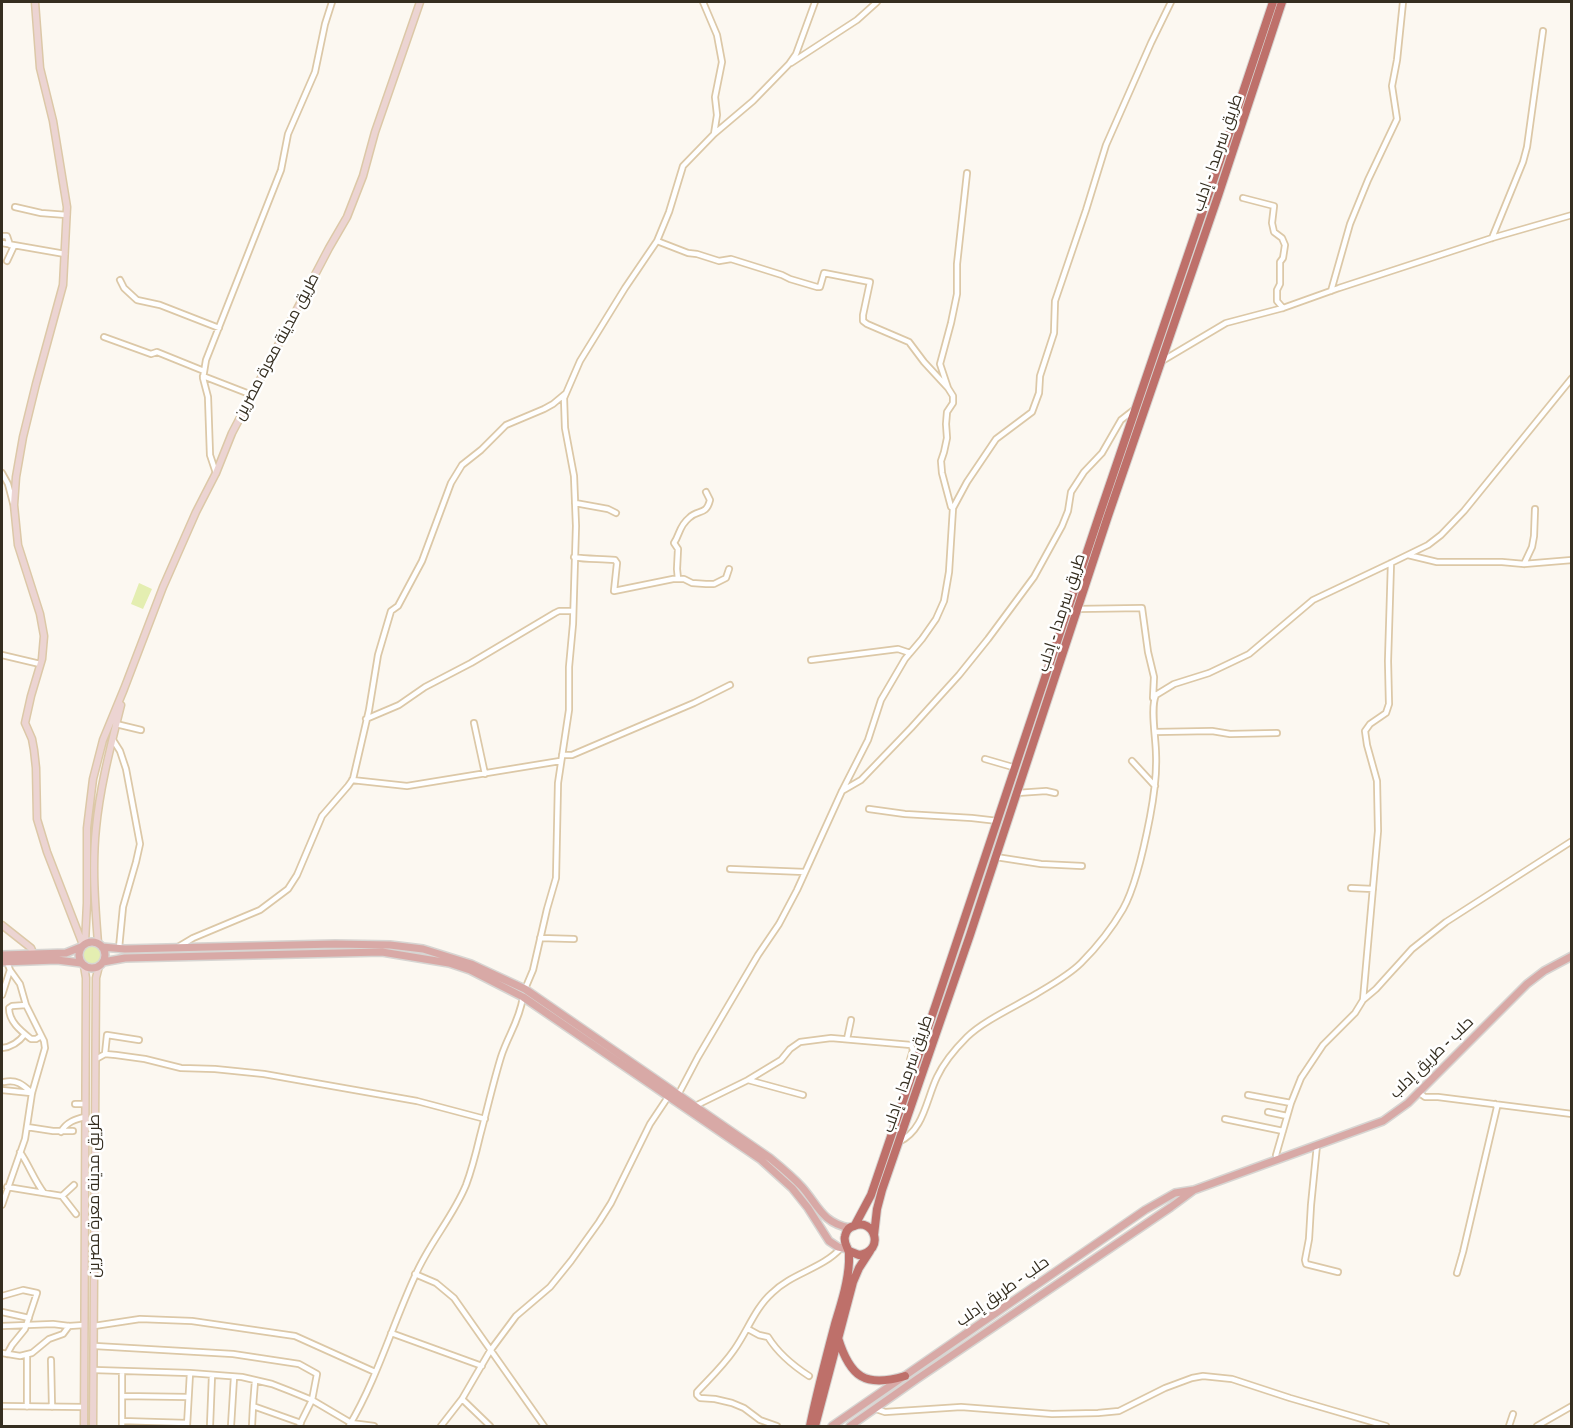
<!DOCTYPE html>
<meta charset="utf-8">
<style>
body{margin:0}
#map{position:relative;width:1573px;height:1428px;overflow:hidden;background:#fcf8f1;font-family:Signika,sans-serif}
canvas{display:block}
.frame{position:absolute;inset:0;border:3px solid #352e20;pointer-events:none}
</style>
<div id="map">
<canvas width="1573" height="1428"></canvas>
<div class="frame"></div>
</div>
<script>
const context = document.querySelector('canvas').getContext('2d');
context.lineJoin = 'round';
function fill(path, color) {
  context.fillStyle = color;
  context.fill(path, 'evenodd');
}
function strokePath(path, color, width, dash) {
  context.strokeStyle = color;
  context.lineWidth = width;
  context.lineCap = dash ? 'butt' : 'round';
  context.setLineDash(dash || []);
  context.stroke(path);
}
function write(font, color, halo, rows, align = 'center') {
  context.font = font + ' Signika,Cairo,sans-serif';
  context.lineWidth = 5;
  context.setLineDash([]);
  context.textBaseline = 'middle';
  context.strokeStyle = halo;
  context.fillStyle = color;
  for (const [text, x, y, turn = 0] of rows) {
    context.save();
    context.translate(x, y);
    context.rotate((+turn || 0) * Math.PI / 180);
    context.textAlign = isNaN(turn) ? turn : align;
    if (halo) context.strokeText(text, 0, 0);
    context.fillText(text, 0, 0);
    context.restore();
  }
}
fill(new Path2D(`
 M 139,583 L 152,589 L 143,609 L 131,604 Z
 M83 955a9 9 0 1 1 18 0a9 9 0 1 1-18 0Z`), '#e4eeb1');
const street = new Path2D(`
 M 703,2 L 717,35 L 722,62 L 715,97 L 717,115 L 714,134
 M 791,63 L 857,20 L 877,2
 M 1243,198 L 1274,206 L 1272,223 L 1274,232 L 1282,238 L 1285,245 L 1283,258 L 1280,262 L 1280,284 L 1277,290 L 1277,301 L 1283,308
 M 15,207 L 41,213 L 67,215
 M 2,236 L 7,236 L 10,245
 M 1492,238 L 1523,162 L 1527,147 L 1543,31
 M 657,241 L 688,253 L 697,254 L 719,261 L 731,259 L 782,275 L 790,279 L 817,287 L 820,287 L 824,273 L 870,282 L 863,315 L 863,321 L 867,324 L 909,342 L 924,362 L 948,388
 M 2,243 L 65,254
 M 7,261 L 14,246
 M 120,280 L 124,288 L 137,300 L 160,305 L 219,328
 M 1331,291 L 1350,224 L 1368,180 L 1397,119 L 1392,86 L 1397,60 L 1403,2
 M 104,337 L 151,354 L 157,352 L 204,371
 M 1162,361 L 1226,323 L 1283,308 L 1339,288 L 1492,238 L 1572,215
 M 203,376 L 252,395
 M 2,473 L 8,484 L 13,503
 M 216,473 L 210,455 L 208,397 L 203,378 L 206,360 L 281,170 L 288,134 L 315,72 L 325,24 L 332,2
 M 575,503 L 608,509 L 616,513
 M 953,508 L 951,507 L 942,473 L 941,461 L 944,452 L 947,438 L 946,424 L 947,412 L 953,403 L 953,396 L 948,388 L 940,364 L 951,323 L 957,294 L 957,264 L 967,173
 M 1408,555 L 1437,562 L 1502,562 L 1524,564 L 1572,560
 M 574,557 C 588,560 601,558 615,560 L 617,563 L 614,591 L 673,579 L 684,579 L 692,583 L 706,584 L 714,584 L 726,578 L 729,569
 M 1524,564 L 1532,547 L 1534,536 L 1535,509
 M 678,579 L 677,569 L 678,549 L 674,543 C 680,534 679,526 689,518 C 698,509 706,516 710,500 L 706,492
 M 1077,609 L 1142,608 L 1148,652 L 1154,677 L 1153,698
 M 2,655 L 40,664
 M 811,660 L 898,649 L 910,653
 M 366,719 L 399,705 L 425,687 L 471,663 L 555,613 L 559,611 L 573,611
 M 474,723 L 485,774
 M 116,724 L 141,730
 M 1155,732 L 1212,731 L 1230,734 L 1277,733
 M 113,740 L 120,751 L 126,769 L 140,844 L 136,862 L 123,907 L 119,948
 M 562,755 L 572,755 L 694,703 L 730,685
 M 985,759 L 1016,768
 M 1132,761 L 1155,786
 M 352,780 L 407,786 L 560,761
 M 842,791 L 861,780 L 911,728 L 959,675 L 988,639 L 1034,577 L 1062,526 L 1068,511 L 1071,492 L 1084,472 L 1102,453 L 1121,420 L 1135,409
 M 1017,793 L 1046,791 L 1055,793
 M 869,809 L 905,814 L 972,818 L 998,821
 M 996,857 L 1041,864 L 1082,866
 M 730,869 L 805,872
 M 1351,888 L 1373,889
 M 540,938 L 574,939
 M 178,947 L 193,938 L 260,910 L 288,889 L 297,875 L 322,816 L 348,786 L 353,779 L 369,710 L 378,655 L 391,611 L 398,606 L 422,561 L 451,483 L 462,465 L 481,450 L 506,425 L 544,409 L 553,404 L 565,394
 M 525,989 L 533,970 L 547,909 L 556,878 L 558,783 L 569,710 L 569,667 L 573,624 L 576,526 L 574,476 L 565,428 L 564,398 L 580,361 L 625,288 L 657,241 L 669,212 L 683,166 L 714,134 L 753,101 L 789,64 L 796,54 L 815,2
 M 2,995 L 10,970
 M 1363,1000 L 1378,831 L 1377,781 L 1367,745 L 1365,731 L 1370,724 L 1386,713 L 1389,704 L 1388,661 L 1391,563
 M 26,1005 L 12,1006 L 9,1008 C 9,1022 21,1031 31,1039 L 36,1039 L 41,1036
 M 847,1039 L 851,1020
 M 2,1048 C 12,1047 19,1042 25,1034
 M 105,1054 L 107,1035 L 139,1040
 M 96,1059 L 105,1054 L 116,1055 L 145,1059 L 181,1068 L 215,1069 L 264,1074 L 417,1101 L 485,1119
 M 748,1080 L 781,1060 L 790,1049 L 800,1042 L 831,1038 L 911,1045 L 913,1050 L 910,1060 L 913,1068
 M 4,1082 C 17,1079 23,1085 32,1093
 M 2,1090 L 31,1093
 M 1418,1092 L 1425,1097 L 1438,1097 L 1572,1114
 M 678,1095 L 698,1057 L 758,955 L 779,924 L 797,890 L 842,791 L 868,740 L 881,700 L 905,659 L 922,639 L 936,619 L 944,601 L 949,572 L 953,508 L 967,482 L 996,439 L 1032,412 L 1039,393 L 1040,376 L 1054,333 L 1055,301 L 1086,210 L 1106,145 L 1151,43 L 1171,2
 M 1248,1095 L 1291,1103
 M 75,1104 L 85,1104
 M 695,1106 L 748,1080 L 803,1095
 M 1268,1112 L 1287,1116
 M 1225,1119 L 1283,1131
 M 27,1127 L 53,1131 L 73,1131
 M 61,1132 C 66,1122 76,1119 85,1117
 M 899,1142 C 924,1130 926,1100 937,1077 C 944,1062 955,1049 967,1037 C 983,1021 1016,1006 1036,994 C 1051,985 1069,975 1081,963 C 1097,947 1112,928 1123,909 C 1136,886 1145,843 1150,817 C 1154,796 1157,776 1156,754 C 1156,739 1150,707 1156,695 L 1174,684 L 1209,673 L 1249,654 L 1313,600 L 1391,563 L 1428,545 L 1441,535 L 1464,511 L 1572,378
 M 1317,1145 L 1311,1205 L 1309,1239 L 1305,1260 L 1306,1264 L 1338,1272
 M 20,1152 C 29,1165 34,1180 44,1193
 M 1277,1160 L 1276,1155 L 1291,1103 L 1301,1078 L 1323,1045 L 1355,1013 L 1363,1000 L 1376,989 L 1412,949 L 1446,922 L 1572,841
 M 7,1187 L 62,1196 L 76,1214
 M 62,1196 L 74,1185
 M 2,1205 L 25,1139 L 32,1093 L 45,1048 L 44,1041 L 26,1005 L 20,984 L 10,970 L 7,962
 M 1457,1273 L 1463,1252 L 1497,1107 L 1495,1104
 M 415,1274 L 436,1283 L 454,1298 L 544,1426
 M 2,1296 L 23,1290 L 37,1293 L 25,1329 L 12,1345 L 7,1354
 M 2,1312 L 29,1318
 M 2,1326 L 53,1324 L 69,1326 L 84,1325
 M 94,1326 L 140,1319 L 192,1321 L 295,1336 L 375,1372
 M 748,1329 L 759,1335 L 768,1337 C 778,1353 792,1365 809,1376
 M 391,1333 L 482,1366
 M 95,1346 L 233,1354 L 299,1364 L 317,1374 L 312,1400 L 299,1426
 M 2,1353 L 20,1356 L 32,1353 L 49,1339 L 63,1334 L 69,1326
 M 51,1360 L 52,1407
 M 94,1370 L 190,1373 L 242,1377 L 272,1384 L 290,1391 L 312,1400 L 351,1423 L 374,1426
 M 122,1396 L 188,1397
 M 462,1399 L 490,1426
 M 2,1406 L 84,1407
 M 253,1406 L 255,1381
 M 27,1407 L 27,1355
 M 876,1409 L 885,1412 L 961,1407 L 1052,1414 L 1098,1413 L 1119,1411 L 1165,1388 L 1192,1378 L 1203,1376 L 1232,1379 L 1290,1398 L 1386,1426
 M 122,1421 L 187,1423
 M 122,1426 L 122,1371
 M 187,1426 L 190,1373
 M 210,1426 L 212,1375
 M 231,1426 L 234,1377
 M 252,1426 L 253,1406 L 301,1423
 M 349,1426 C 377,1379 392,1326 415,1276 C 429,1243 453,1217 466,1185 C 472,1169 476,1153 480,1136 C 487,1110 493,1083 501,1057 C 508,1035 519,1022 523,997
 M 441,1426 L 462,1399 L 490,1351 L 516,1316 L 550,1287 L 571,1261 L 599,1222 L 611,1203 L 650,1124 L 668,1097
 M 777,1426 L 760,1420 L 744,1408 L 732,1403 L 715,1399 L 700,1398 L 697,1395 L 697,1392 C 710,1378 723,1366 734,1350 C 747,1332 755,1308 772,1293 C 792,1273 822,1269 841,1248
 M 1509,1426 L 1513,1414
 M 1537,1426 L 1572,1406`);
const secondary = new Path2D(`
 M 35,2 L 40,68 L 53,121 L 67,207 L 63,285 L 36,384 L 23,437 L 16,477 L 14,505 L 18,545 L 40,614 L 44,636 L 42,659 L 31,696 L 25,723 L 32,739 L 34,750 L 36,768 L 37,819 L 47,852 L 83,945
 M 2,925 L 31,948 L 35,957
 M 85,943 L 87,903 L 87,828 L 93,779 L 103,740 L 124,689 L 163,587 L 196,512 L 216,473 L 232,433 L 329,248 L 347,217 L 363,176 L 375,132 L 420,2
 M 98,943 C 95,905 92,866 96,828 C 100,786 111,745 121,705
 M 84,1426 L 86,978 L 84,966
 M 93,1426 L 96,978 L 99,966`);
const primary = new Path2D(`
 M79 955a13 13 0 1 1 26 0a13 13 0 1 1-26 0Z
 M 102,947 L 125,949 L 335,944 L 390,945 L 423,949 L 471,964 L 525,989 L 770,1158 C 781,1167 792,1176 802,1187 C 818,1205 822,1223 850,1228
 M 2,955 L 66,953 L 81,947
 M 2,962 L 57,960 L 81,963
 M 103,962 L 125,958 L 382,952 L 449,963 L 470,970 L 523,997 L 760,1159 L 792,1188 L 808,1208 L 829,1241 L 838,1247 L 848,1249
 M 832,1426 L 1145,1210 L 1175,1193 L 1194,1190 L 1383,1121 L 1408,1103 L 1527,984 L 1544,971 L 1572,956
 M 850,1426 L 917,1379 L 1171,1207 L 1194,1190`);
const highway = new Path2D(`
 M 855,1225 L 871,1195 L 936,1004 L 1100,513 L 1226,143 L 1273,2
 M 874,1235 L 877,1209 L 882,1190 L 970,935 L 1108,516 L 1218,196 L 1282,2
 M 838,1338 C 850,1377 865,1388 905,1376
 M 810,1426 C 817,1392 826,1358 835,1324 C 841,1304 848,1283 849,1262 C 849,1261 849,1254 849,1253 C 848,1247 843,1243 845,1236 C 846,1231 849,1227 854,1226 C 874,1217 886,1251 859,1255 L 849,1251
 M 815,1426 L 853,1282 L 859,1268 L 870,1251`);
strokePath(street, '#dcc8a7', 8);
strokePath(secondary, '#dcc8a7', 9);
strokePath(primary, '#d7d5d2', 10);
strokePath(highway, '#d7d5d2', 10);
strokePath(street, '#fff', 4.5);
strokePath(secondary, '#ecd4d2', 6);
strokePath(primary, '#d8a9a6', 7);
strokePath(highway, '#be706a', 8);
write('16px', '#352e20', '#fff', [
 ["طريق سرمدا - إدلب",1218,153,-71],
 ["طريق مدينة معرة مصرين",277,347,-62],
 ["طريق سرمدا - إدلب",1062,613,-72],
 ["حلب - طريق إدلب",1432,1058,-44],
 ["طريق سرمدا - إدلب",908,1074,-71],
 ["طريق مدينة معرة مصرين",95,1196,-90],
 ["حلب - طريق إدلب",1003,1292,-35]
]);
</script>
